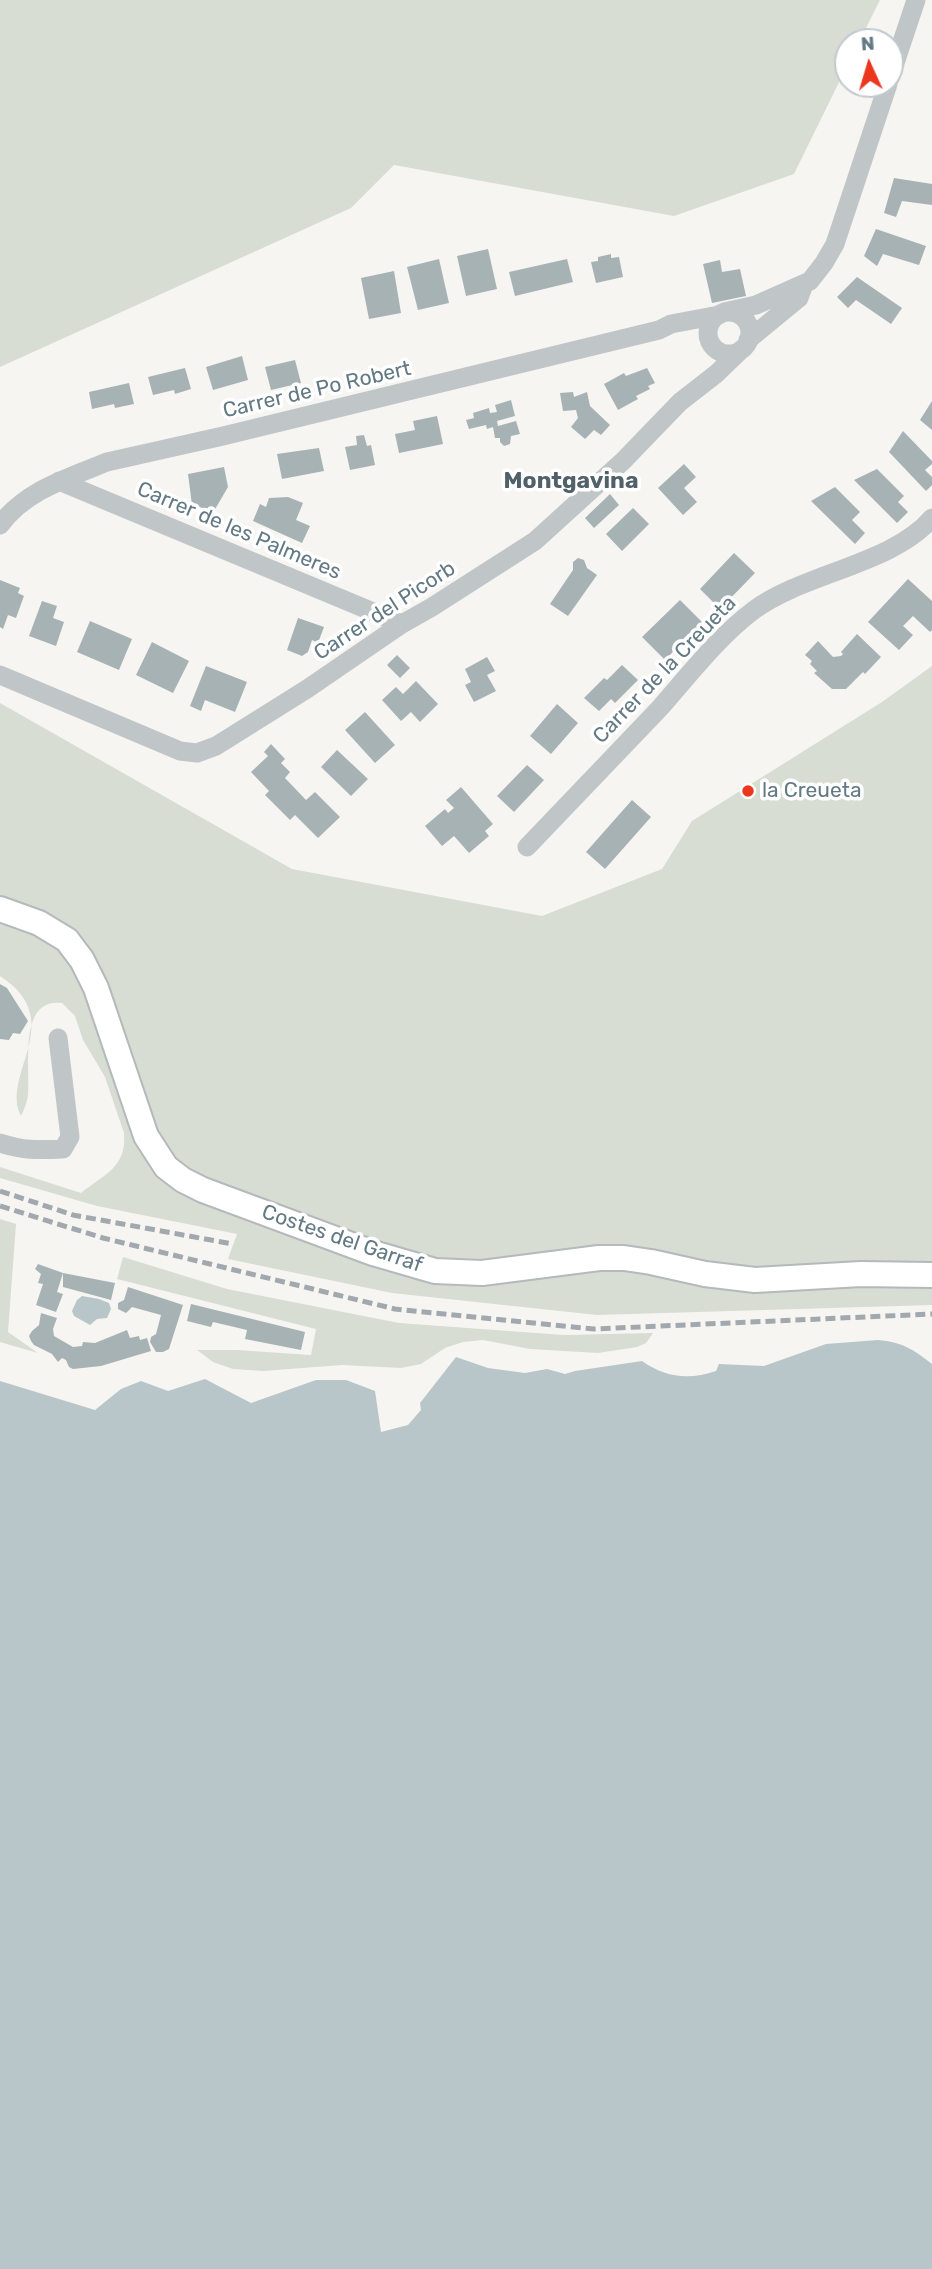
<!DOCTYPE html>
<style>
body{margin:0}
#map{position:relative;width:932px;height:2269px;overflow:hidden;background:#f6f5f2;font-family:Rubik,sans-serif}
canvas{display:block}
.north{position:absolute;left:834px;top:28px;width:70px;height:70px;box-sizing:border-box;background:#fff;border:2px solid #c1c9ce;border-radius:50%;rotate:356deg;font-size:19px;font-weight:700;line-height:28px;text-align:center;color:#637984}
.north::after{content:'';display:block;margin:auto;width:24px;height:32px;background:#ea371e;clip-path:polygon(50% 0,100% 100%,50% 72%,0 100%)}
</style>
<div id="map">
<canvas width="932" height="2269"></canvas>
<div class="north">N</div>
</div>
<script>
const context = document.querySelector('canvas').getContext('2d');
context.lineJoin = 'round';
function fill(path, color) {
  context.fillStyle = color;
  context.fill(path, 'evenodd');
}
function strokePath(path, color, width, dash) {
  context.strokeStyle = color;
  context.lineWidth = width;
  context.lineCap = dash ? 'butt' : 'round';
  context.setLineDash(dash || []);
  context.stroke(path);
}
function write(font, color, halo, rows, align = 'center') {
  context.font = font + ' Rubik,sans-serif';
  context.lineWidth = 7;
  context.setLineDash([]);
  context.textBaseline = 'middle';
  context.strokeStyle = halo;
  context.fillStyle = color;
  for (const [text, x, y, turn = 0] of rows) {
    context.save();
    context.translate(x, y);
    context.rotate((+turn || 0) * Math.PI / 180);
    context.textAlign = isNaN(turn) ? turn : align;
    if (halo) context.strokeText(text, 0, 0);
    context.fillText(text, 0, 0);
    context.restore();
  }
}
fill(new Path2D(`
 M 0,0 L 880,0 L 859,42 L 848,42 L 848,64 L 794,174 L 674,216 L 394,165 L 351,208 L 0,367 Z
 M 932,666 L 932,1305 L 597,1315 L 392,1293 L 228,1259 L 237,1234 L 97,1206 L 0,1178 L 0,1167 L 81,1193 C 104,1174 127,1168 124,1133 L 105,1077 L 83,1040 L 75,1016 L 62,1003 C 17,997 31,1069 28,1095 C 27,1103 24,1110 21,1116 C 0,1074 69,1021 0,976 L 0,703 L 292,869 L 542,916 L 662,869 L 692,821 L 882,702 Z
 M 0,1219 L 16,1224 L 8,1332 L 38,1353 L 0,1342 Z
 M 123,1257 L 227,1289 L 399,1323 L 564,1335 L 653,1333 L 646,1343 L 637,1347 L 598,1353 L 530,1349 L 483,1340 L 463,1342 L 445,1348 L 421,1364 L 401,1368 L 342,1365 L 263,1371 L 233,1369 L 213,1362 L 197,1350 L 237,1350 L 311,1355 L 316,1329 L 117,1279 Z`), '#d7ddd3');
fill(new Path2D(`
 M 82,1296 L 99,1299 L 109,1303 L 111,1309 L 107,1318 L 97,1319 L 90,1325 L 74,1316 L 72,1311 L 77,1300 Z
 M 878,1340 C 902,1342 913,1349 932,1364 L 932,2269 L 0,2269 L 0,1381 L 95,1410 L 121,1389 L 141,1381 L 168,1391 L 205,1379 L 251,1403 L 316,1380 L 346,1380 L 375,1391 L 381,1432 L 408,1425 L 421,1410 L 420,1403 L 456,1357 L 488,1368 L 525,1373 L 547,1369 L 565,1374 L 575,1371 L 642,1361 C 666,1378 689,1380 716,1371 L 719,1364 L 764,1366 L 826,1344 Z`), '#b8c6c9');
fill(new Path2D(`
 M 894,178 L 932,184 L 932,205 L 902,201 L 896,217 L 884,213 Z
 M 876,229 L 926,246 L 919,265 L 883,254 L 877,266 L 864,256 Z
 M 488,249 L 497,289 L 466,296 L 457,256 Z
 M 611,254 L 611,258 L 619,257 L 623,277 L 596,283 L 591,262 L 598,261 L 598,257 Z
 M 439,259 L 449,303 L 418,310 L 407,267 Z
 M 567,259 L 573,282 L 515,296 L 509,272 Z
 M 720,260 L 722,272 L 740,269 L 746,296 L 712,303 L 703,264 Z
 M 394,271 L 401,313 L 369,319 L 361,278 Z
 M 857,277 L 902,308 L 891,324 L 856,300 L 848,308 L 837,297 Z
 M 242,356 L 248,380 L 213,390 L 206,367 Z
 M 295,360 L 301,383 L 271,390 L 265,367 Z
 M 185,368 L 191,389 L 175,394 L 174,390 L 153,395 L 148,377 Z
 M 647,368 L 655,383 L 648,386 L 650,389 L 636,396 L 638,399 L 618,410 L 604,384 L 624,373 L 626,376 Z
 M 129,383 L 134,404 L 115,408 L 114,404 L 92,409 L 89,392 Z
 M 573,392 L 574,397 L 587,392 L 590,406 L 610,425 L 601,435 L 594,430 L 585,439 L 571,427 L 578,418 L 576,410 L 563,411 L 560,393 Z
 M 511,400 L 515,416 L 497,421 L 498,426 L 516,421 L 520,434 L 511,436 L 510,444 L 504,446 L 500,442 L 500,438 L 495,438 L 493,427 L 487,429 L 486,425 L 469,429 L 466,420 L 474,418 L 473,413 L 489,408 L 490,413 L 497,412 L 495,405 Z
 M 932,401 L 932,430 L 920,420 Z
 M 437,416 L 443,444 L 399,453 L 395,434 L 415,430 L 413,421 Z
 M 903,431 L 932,461 L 932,464 L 925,470 L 932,477 L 932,485 L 926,491 L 889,452 Z
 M 364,435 L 367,446 L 371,445 L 375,465 L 350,470 L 345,447 L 357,445 L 356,436 Z
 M 319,448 L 324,471 L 282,479 L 277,454 Z
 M 684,464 L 696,477 L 684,488 L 697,502 L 683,515 L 658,488 Z
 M 224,467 L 228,487 L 214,511 L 192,505 L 188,474 Z
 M 877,469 L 904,496 L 898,502 L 908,512 L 897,523 L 854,480 Z
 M 835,487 L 860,512 L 852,520 L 865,533 L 855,544 L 811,501 Z
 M 610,494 L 619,505 L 594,528 L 585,518 Z
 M 288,497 L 303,503 L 296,520 L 310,526 L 302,543 L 253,521 L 260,504 L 266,507 L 269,498 Z
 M 633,508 L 649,524 L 622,551 L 606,534 Z
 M 734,553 L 755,573 L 720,609 L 700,589 Z
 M 578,558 L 584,560 L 587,568 L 597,575 L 568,616 L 550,604 L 573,570 L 573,562 Z
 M 908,579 L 932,601 L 932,630 L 930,632 L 913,616 L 903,626 L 913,635 L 899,650 L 868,622 Z
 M 0,580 L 20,588 L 18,593 L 24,596 L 16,618 L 8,615 L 3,629 L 0,627 Z
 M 680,600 L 702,622 L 665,660 L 642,637 Z
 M 42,601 L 57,606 L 53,618 L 64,622 L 56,646 L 29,636 Z
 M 298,618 L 324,627 L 318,643 L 312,640 L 308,652 L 302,656 L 287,650 Z
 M 90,621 L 132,639 L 119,670 L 77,652 Z
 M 857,634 L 881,657 L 865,674 L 863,672 L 846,689 L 832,689 L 814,673 L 817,671 L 810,664 L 812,661 L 805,655 L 818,641 L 833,657 L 841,656 L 843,654 L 841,652 Z
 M 152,642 L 189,661 L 173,693 L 136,675 Z
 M 397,655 L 410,668 L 400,678 L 387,665 Z
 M 487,657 L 495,671 L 487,675 L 496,691 L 474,702 L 465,685 L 471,682 L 465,669 Z
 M 622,665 L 638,680 L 615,703 L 611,699 L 599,711 L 584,698 L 604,678 L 607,680 Z
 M 206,666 L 247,682 L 235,712 L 205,700 L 201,711 L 190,706 Z
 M 416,681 L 438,704 L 420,722 L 411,712 L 401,721 L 382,700 L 396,687 L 403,694 Z
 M 557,704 L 578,723 L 551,754 L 530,736 Z
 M 365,712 L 395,745 L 375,763 L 345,730 Z
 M 271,744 L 285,759 L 281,763 L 290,772 L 285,778 L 306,800 L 315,792 L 340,817 L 318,838 L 295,815 L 290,820 L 265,795 L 269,791 L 251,772 L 268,756 L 264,752 Z
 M 337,750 L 368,779 L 351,796 L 321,767 Z
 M 527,765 L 544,780 L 514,812 L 497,796 Z
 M 461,787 L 493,824 L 485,831 L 489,836 L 469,853 L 454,836 L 442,846 L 425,826 L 445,809 L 448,813 L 454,808 L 446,800 Z
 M 632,800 L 651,817 L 605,869 L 586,852 Z
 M 0,984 L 7,988 L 28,1021 L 20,1034 L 13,1033 L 9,1040 L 0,1039 Z
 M 38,1264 L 63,1273 L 57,1292 L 63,1294 L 56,1312 L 36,1305 L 43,1284 L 38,1283 L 41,1274 L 35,1269 Z
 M 63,1273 L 115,1283 L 111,1300 L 63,1287 Z
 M 128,1287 L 183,1305 L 169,1349 L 163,1352 L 156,1352 L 150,1342 L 151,1337 L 156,1334 L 161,1315 L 132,1307 L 126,1313 L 118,1309 L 118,1303 L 124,1300 Z
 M 191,1304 L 305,1332 L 301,1350 L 245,1339 L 247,1330 L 213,1322 L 211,1327 L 187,1321 Z
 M 41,1313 L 57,1318 L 53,1329 L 54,1336 L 73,1347 L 82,1346 L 83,1342 L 95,1343 L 127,1330 L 130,1338 L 139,1336 L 140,1340 L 147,1338 L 151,1351 L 101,1366 L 73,1369 L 69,1367 L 66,1360 L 62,1358 L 58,1362 L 52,1354 L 34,1345 L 31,1341 L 29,1336 L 32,1331 L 39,1325 Z`), '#a7b2b5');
const major = new Path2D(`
 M 0,909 L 39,923 L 67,940 L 82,960 L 96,988 L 146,1136 L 166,1167 L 183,1180 L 203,1190 L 373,1253 L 435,1271 L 482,1273 L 599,1258 L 624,1258 L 651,1262 L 705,1274 L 755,1280 L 861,1274 L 932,1275`);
strokePath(major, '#b4b9bc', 28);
strokePath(new Path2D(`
 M 890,78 L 916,0
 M 724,312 L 756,305 L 810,281 L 824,263 L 835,244 L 888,84
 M708 333a21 21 0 1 1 42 0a21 21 0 1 1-42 0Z
 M 748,340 L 799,298 L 804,284
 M 59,481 L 402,624
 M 0,525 C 26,490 68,478 107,462 L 223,436 L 659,330 L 671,324 L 719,315
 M 0,675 L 180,751 L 197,753 L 216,746 L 307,689 L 402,624 L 432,607 L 535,541 L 623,461 L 680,402 L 716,374 L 742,349
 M 527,847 C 571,801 615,755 659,709 C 689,675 718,637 754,610 C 804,573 893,564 932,518
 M 0,1143 C 26,1151 37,1150 63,1149 L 70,1137 L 58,1038`), '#c0c6c8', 19);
strokePath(major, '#fff', 24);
strokePath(new Path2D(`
 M 0,1191 L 73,1215 L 233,1244
 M 0,1206 L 103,1238 L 395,1309 L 594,1329 L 932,1314`), '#a1a9ae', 5, [10, 5]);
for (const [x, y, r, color] of [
 [748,791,7,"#ea371e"]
]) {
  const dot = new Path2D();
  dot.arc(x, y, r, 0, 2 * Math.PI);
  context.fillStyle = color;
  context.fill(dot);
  strokePath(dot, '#fff', 2.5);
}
write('21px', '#637984', '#fff', [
 ["Carrer de Po Robert",317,390,-13],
 ["Carrer de les Palmeres",239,531,23],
 ["Carrer del Picorb",385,611,-33],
 ["Carrer de la Creueta",665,670,-46],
 ["Costes del Garraf",342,1239,19]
]);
write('21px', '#637984', '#fff', [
 ["la Creueta",762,791]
], 'left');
write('bold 23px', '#516169', '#fff', [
 ["Montgavina",571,481]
]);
</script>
